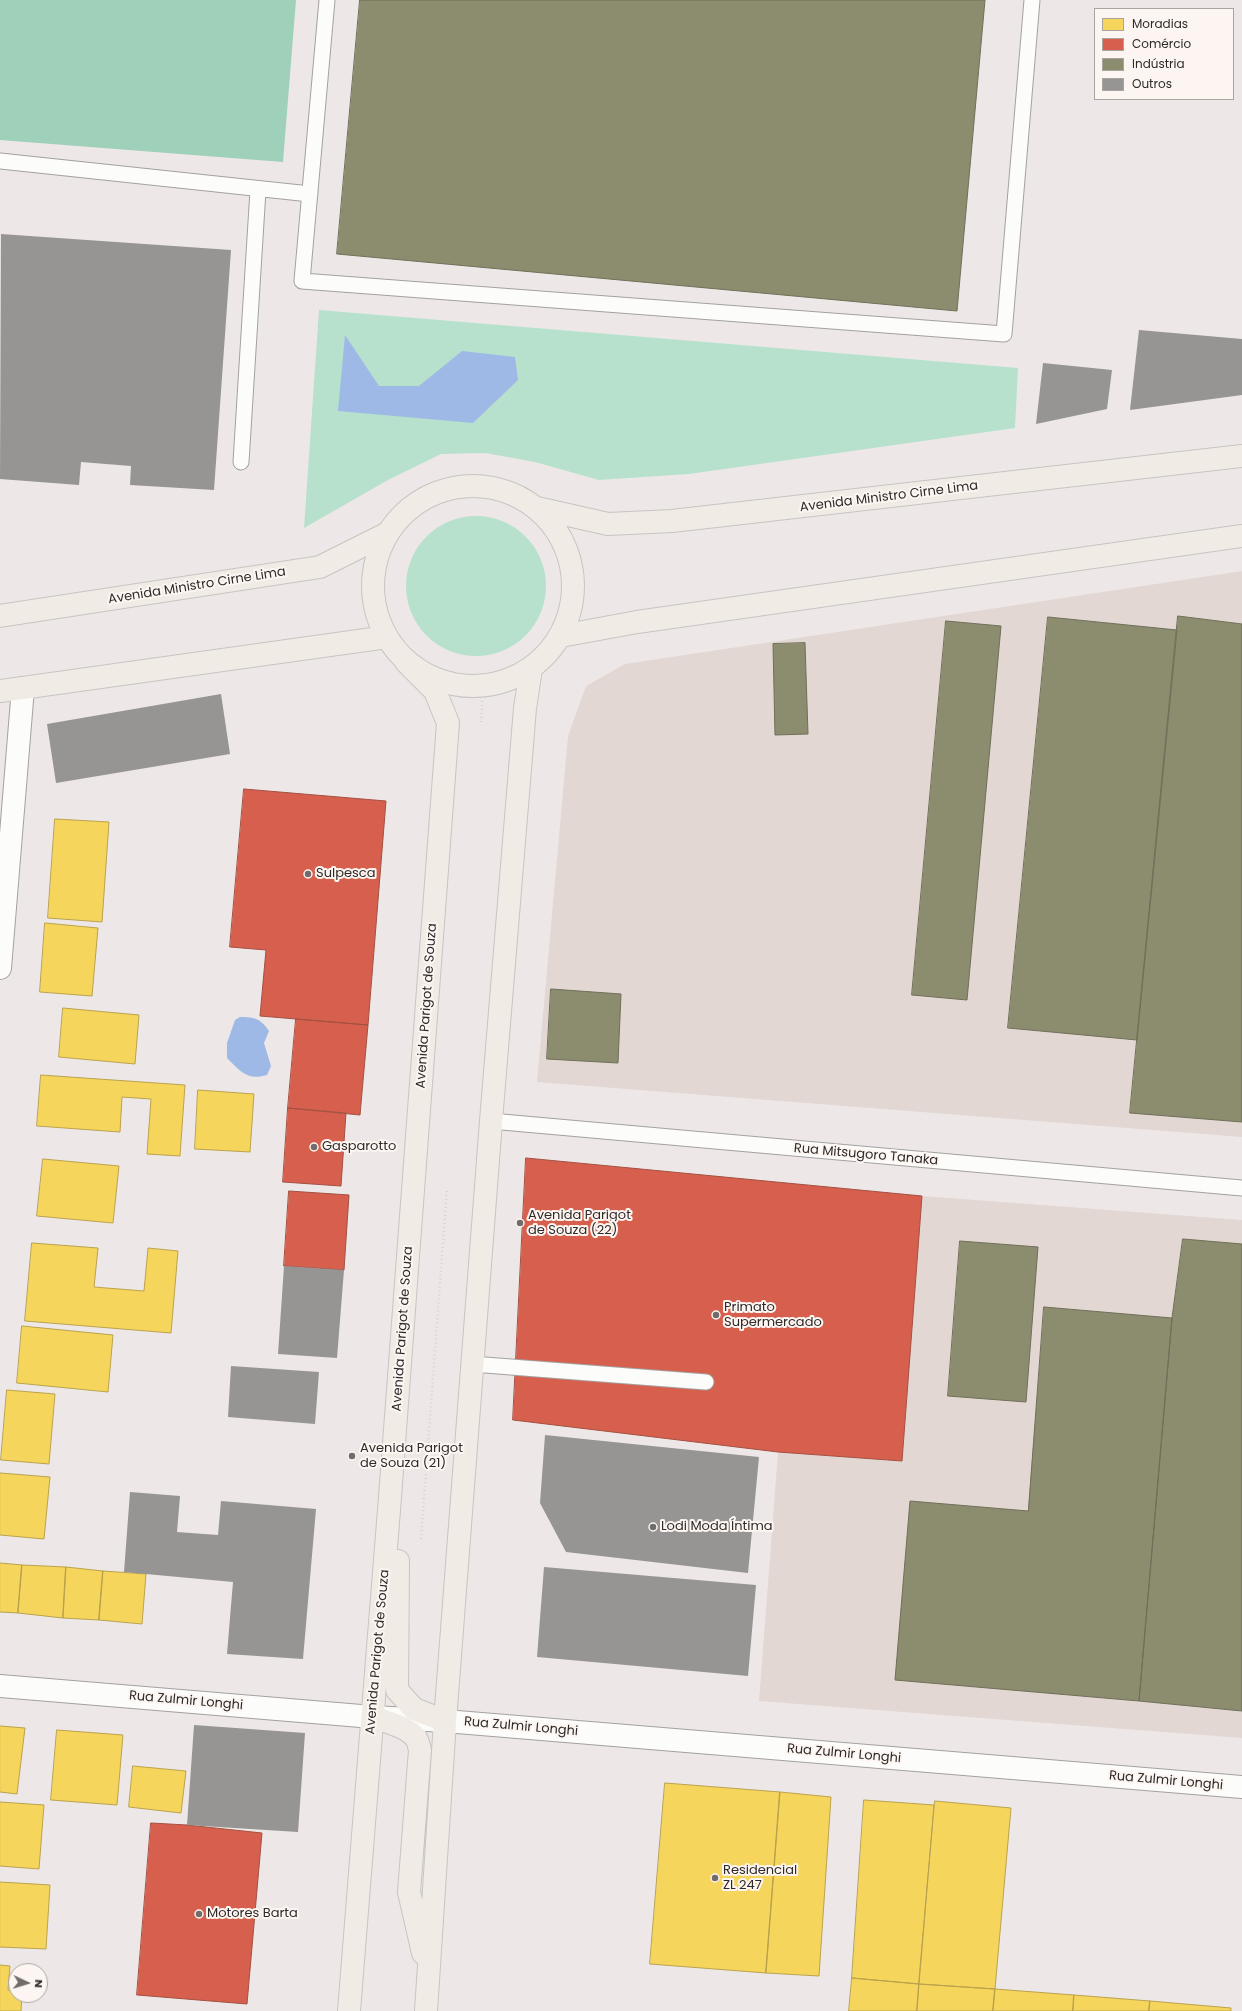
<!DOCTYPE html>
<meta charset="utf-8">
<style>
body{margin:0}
#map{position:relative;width:1242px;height:2011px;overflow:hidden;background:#ede8e7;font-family:Poppins,sans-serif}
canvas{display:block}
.legend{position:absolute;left:1094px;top:8px;width:140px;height:92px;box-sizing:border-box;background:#fdf5f1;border:1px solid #aaa4a1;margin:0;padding:5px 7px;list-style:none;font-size:12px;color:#2d2a29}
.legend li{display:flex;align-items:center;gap:8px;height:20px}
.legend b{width:20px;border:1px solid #aaa4a1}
.north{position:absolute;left:8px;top:1963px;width:40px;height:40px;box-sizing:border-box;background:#fdf5f1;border:1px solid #aaa4a1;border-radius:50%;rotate:94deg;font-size:11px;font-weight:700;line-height:16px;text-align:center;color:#2d2a29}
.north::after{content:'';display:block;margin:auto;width:14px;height:18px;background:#706c6c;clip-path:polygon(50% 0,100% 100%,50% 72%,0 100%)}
</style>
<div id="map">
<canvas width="1242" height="2011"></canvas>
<ul class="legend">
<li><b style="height:11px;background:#f6d55c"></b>Moradias</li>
<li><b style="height:11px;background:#d6604d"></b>Comércio</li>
<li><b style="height:11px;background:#8c8c6e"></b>Indústria</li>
<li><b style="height:11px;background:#979494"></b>Outros</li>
</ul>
<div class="north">N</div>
</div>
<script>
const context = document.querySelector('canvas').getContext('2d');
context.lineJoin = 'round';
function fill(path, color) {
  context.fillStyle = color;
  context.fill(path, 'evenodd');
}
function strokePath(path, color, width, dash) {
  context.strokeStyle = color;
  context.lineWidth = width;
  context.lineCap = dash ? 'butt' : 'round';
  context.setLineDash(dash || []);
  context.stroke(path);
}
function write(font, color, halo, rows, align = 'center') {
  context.font = font + ' Poppins,sans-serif';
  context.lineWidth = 4;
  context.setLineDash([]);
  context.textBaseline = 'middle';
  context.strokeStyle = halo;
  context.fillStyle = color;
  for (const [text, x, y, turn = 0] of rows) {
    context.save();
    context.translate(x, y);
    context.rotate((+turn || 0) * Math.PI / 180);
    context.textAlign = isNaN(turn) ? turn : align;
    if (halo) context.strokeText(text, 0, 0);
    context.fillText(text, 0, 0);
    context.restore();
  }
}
fill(new Path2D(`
 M 1242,571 L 1242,1137 L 537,1082 L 568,736 L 586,686 L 625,664 Z
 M 922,1196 L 1242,1220 L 1242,1738 L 759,1701 L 778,1452 L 902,1461 Z`), '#e2d7d3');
fill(new Path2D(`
 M 319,310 L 1018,368 L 1015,428 L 689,474 L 599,480 L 535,462 L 485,453 L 441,454 L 388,480 L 304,528 Z
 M406 586a70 70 0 1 1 140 0a70 70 0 1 1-140 0Z`), '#b7e1cd');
fill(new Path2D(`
 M 0,0 L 296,0 L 283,162 L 0,140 Z`), '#9fd0ba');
fill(new Path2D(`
 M 345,335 L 379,386 L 419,386 L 462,351 L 515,357 L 518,380 L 473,423 L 338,411 Z
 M 240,1017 C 255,1017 261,1019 269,1031 L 264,1043 L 271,1066 L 267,1075 C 247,1081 240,1071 227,1058 L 227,1043 L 235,1020 Z`), '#9fb9e6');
const homes = new Path2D(`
 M 55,819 L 109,822 L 102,922 L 48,918 Z
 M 45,923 L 98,928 L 92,996 L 40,992 Z
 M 63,1008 L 139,1015 L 135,1064 L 59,1057 Z
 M 41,1075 L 185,1085 L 180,1156 L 147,1154 L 151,1099 L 122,1097 L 120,1132 L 37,1126 Z
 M 198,1090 L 254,1094 L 250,1152 L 195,1149 Z
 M 43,1159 L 119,1166 L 113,1223 L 37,1216 Z
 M 32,1243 L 98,1248 L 94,1287 L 144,1291 L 148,1248 L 178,1251 L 171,1333 L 25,1321 Z
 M 22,1326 L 113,1335 L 108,1392 L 17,1383 Z
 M 7,1390 L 55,1394 L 49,1464 L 1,1460 Z
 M 0,1473 L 50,1477 L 44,1539 L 0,1535 Z
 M 0,1563 L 22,1565 L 18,1613 L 0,1612 Z
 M 22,1565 L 66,1567 L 63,1618 L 18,1613 Z
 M 66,1567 L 103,1571 L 99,1620 L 63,1618 Z
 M 103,1571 L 146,1574 L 142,1624 L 99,1620 Z
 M 0,1726 L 25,1728 L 17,1794 L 0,1792 Z
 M 57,1730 L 123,1735 L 117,1805 L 51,1800 Z
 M 133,1766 L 186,1771 L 181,1813 L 129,1807 Z
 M 665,1783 L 780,1792 L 766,1973 L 650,1964 Z
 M 780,1792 L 831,1797 L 819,1976 L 766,1973 Z
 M 864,1800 L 934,1805 L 919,1984 L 852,1978 Z
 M 935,1801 L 1011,1808 L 995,1989 L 919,1984 Z
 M 0,1802 L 44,1805 L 39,1869 L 0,1866 Z
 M 0,1882 L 50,1885 L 46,1949 L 0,1947 Z
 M 0,1965 L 10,1966 L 8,1990 L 16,1991 L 16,1995 L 22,1995 L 21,2011 L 0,2011 Z
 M 852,1978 L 919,1984 L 917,2011 L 849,2011 Z
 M 919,1984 L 995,1989 L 993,2011 L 917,2011 Z
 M 995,1989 L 1074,1995 L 1073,2011 L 993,2011 Z
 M 1074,1995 L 1150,2001 L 1149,2011 L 1073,2011 Z
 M 1150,2001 L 1231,2008 L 1231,2011 L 1149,2011 Z`);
fill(homes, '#f6d55c');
strokePath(homes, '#baa24d', 1);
const shops = new Path2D(`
 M 244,789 L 386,801 L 368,1025 L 260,1016 L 266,950 L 230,947 Z
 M 296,1019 L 368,1025 L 360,1115 L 288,1108 Z
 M 288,1108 L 346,1113 L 341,1186 L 283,1182 Z
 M 526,1158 L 922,1196 L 902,1461 L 778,1452 L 513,1420 Z
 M 289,1191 L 349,1195 L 344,1270 L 284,1266 Z
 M 151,1823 L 187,1825 L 262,1833 L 247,2004 L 137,1995 Z`);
fill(shops, '#d6604d');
strokePath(shops, '#a35042', 1);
const industry = new Path2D(`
 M 360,0 L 985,0 L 957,311 L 337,254 Z
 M 1178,616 L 1242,624 L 1242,1122 L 1130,1113 Z
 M 1048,617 L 1177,630 L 1137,1040 L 1008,1028 Z
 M 946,621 L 1001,626 L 967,1000 L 912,995 Z
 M 805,643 L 808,734 L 775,735 L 773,644 Z
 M 551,989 L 621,994 L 618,1063 L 547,1059 Z
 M 1183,1239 L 1242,1244 L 1242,1711 L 1139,1701 L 1172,1318 Z
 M 960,1241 L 1038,1247 L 1026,1402 L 948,1396 Z
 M 1044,1307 L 1172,1318 L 1139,1701 L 895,1680 L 910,1501 L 1028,1511 Z`);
fill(industry, '#8c8c6e');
strokePath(industry, '#706f59', 1);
fill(new Path2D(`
 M 1,234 L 231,250 L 214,490 L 130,485 L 131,466 L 81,462 L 79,485 L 0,479 Z
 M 1139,330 L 1242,339 L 1242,395 L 1130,410 Z
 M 1043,363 L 1112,370 L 1107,409 L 1036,424 Z
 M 221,694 L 230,754 L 56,783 L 47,724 Z
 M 284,1266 L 344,1270 L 337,1358 L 278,1354 Z
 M 231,1366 L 319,1372 L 315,1424 L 228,1417 Z
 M 545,1435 L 759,1457 L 748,1573 L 566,1552 L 540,1503 Z
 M 130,1492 L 180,1496 L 177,1532 L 218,1535 L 221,1501 L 316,1509 L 303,1659 L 227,1654 L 233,1582 L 124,1572 Z
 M 544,1567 L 756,1585 L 748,1676 L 537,1657 Z
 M 194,1725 L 305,1733 L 298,1832 L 187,1825 Z`), '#979494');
const lane = new Path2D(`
 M 327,0 L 302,281 L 1004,334 L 1032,0
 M 0,161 L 310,194
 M 241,462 L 258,190
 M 491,1121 L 1242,1188
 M 472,1364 L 706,1382`);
const street = new Path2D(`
 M 0,968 L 23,688
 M 0,1686 L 373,1717 L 445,1721 L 1242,1787`);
const primary = new Path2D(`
 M373 586a100 100 0 1 1 200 0a100 100 0 1 1-200 0Z
 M 537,508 L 608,524 L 672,521 L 1242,456
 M 0,616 L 320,567 L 388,533
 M 561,636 L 637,622 L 1242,536
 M 0,691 L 387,637
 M 398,1561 L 397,1690 L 414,1709 L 445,1721
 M 373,1717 C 386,1722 406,1726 416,1738 C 418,1741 419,1746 420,1750 L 409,1892 L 423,1953
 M 349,2011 L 389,1510 L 448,723 L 435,691 L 406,662
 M 426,2011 L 445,1721 L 491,1121 L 525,708 L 531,669`);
strokePath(lane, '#a4a0a0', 17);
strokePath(street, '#a4a0a0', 24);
strokePath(primary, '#c7c4c3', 24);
strokePath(new Path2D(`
 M 481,722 L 483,687
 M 421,1539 L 447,1189`), '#d6d4d3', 2.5, [1, 3]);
strokePath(lane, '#fcfcfb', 15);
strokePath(street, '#fcfcfb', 22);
strokePath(primary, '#f0ebe4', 22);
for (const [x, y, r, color] of [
 [308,874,4,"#706c6c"],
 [314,1147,4,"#706c6c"],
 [520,1223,4,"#706c6c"],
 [716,1315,4,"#706c6c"],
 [352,1456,4,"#706c6c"],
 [653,1527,4,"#706c6c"],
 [715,1878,4,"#706c6c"],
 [199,1914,4,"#706c6c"]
]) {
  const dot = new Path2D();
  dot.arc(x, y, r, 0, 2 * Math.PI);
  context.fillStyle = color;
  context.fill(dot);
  strokePath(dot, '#fdf5f1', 1.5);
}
write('13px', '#2d2a29', '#fdf5f1', [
 ["Avenida Ministro Cirne Lima",889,497,-7],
 ["Avenida Ministro Cirne Lima",197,586,-9],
 ["Avenida Parigot de Souza",427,1006,-86],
 ["Rua Mitsugoro Tanaka",866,1155,5],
 ["Avenida Parigot de Souza",403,1329,-86],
 ["Avenida Parigot de Souza",378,1652,-85],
 ["Rua Zulmir Longhi",186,1701,5],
 ["Rua Zulmir Longhi",521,1727,5],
 ["Rua Zulmir Longhi",844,1754,5],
 ["Rua Zulmir Longhi",1166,1781,5]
]);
write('13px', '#2d2a29', '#fdf5f1', [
 ["Sulpesca",316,874],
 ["Gasparotto",322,1147],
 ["Avenida Parigot",528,1216],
 ["de Souza (22)",528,1231],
 ["Primato",724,1308],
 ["Supermercado",724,1323],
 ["Avenida Parigot",360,1449],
 ["de Souza (21)",360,1464],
 ["Lodi Moda Íntima",661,1527],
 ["Residencial",723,1871],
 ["ZL 247",723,1886],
 ["Motores Barta",207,1914]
], 'left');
</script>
